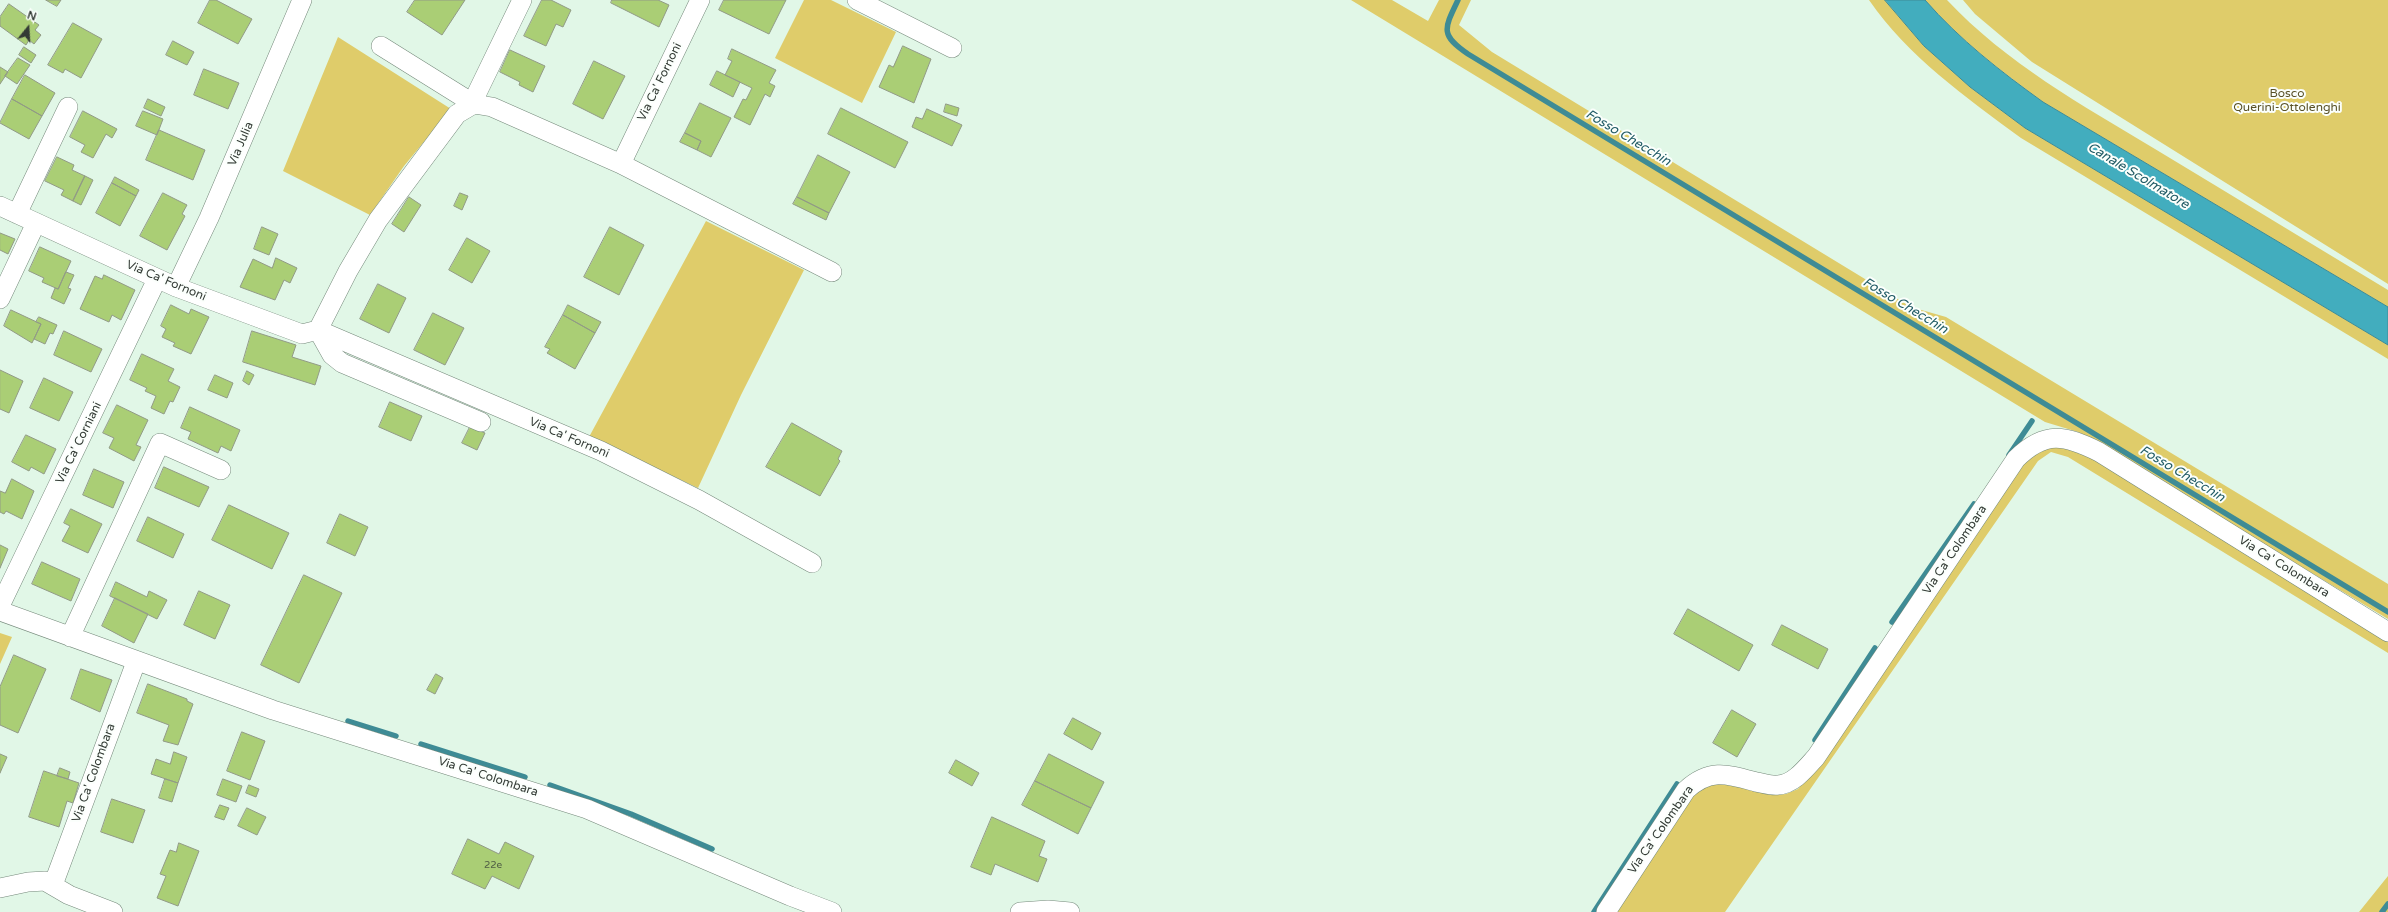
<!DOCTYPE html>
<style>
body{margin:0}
#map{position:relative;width:2388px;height:912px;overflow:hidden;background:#e1f7e7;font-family:"Varela Round",sans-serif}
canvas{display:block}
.north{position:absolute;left:8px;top:8px;width:40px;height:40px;-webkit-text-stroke:3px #fbfffc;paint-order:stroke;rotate:18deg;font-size:11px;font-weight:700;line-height:16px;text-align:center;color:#333b35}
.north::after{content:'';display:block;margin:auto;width:14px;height:18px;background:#333b35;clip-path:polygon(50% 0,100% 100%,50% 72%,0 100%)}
</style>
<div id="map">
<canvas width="2388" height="912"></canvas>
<div class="north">N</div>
</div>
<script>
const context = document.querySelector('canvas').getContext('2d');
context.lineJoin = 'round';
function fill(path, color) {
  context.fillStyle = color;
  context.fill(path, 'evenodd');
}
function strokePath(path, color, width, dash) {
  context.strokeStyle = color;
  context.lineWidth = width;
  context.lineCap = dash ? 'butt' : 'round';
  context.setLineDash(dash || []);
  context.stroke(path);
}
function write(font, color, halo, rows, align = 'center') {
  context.font = font + ' "Varela Round",sans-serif';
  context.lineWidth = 4;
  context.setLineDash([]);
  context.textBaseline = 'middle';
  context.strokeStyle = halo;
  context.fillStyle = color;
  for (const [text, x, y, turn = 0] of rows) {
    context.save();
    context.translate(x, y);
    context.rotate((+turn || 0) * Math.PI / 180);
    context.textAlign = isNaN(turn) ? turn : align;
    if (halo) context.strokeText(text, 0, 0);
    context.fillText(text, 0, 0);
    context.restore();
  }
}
fill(new Path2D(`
 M 804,0 L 831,0 L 896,32 L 862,103 L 775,58 Z
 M 1351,0 L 1392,0 L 1428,21 L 1439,0 L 1471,0 L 1459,25 L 1492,52 L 1911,307 L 1946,317 L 2388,584 L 2388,619 L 2078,432 L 2045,422 Z
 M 1869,0 L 1885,0 L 1924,46 L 1970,87 L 2025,128 L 2388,345 L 2388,359 L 2021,138 C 1967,98 1907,56 1869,0 Z
 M 1925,0 L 1947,0 C 2006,63 2082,105 2155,149 C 2233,196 2310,243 2388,290 L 2388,307 L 2043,102 C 2001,71 1960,40 1925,0 Z
 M 1963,0 L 2388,0 L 2388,284 L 2032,62 L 1975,14 Z
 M 338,37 L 451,109 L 404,166 L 370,215 L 283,171 Z
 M 706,221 L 804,270 L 741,395 L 698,488 L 589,437 Z
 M 2040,446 L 2076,447 L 2388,639 L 2388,653 L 2068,457 L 2051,452 L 2038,461 L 1725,912 L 1612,912 L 1681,805 L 1701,785 L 1734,783 L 1776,795 L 1786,794 L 1798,789 L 1820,761 L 2021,462 Z
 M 0,633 L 12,637 L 0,664 Z
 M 2388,876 L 2388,912 L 2359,912 Z`), '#dfcc6a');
const water = new Path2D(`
 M 1885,0 L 1925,0 C 1960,40 2000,71 2043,102 L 2388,307 L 2388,345 L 2025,128 L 1970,87 L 1924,46 Z`);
fill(water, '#42adbe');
strokePath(water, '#3e8b95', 1);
strokePath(new Path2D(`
 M 1458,0 C 1444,29 1440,35 1468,54 L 2388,612
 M 2009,455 L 2032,421
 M 1892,622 L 1974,504
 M 348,721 L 396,736
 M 1815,740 L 1875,648
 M 421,744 L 525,777
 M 550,785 L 631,814 L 712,849
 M 1594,912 L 1677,784
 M 2382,912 L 2388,904`), '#3e8b95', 5.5);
const building = new Path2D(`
 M 46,0 L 61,0 L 57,6 Z
 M 210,0 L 216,0 L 252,19 L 238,44 L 198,23 Z
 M 415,0 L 465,0 L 442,35 L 407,12 Z
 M 542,0 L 551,0 L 571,10 L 563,27 L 556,24 L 546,46 L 524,36 Z
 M 612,0 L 658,0 L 669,5 L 659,27 L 611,3 Z
 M 724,0 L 786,0 L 769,34 L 719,10 Z
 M 9,4 L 39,25 L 35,30 L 41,35 L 34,44 L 29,40 L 26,45 L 0,26 L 0,17 Z
 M 73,23 L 102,39 L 81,78 L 65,69 L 63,73 L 48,65 Z
 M 173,41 L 194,52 L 187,65 L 166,55 Z
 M 903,46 L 931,59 L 914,103 L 879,87 L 889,65 L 893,67 Z
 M 24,47 L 36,55 L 31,63 L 19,55 Z
 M 732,49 L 776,70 L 769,83 L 775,86 L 770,97 L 765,94 L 750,125 L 734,117 L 743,99 L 746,100 L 752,88 L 725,75 L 732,61 L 728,59 Z
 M 510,50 L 545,66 L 533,92 L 519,85 L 520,82 L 500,72 Z
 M 18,58 L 30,65 L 17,84 L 5,76 Z
 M 594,61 L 625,76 L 603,119 L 573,104 Z
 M 0,67 L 8,72 L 0,84 Z
 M 204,69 L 239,83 L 228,109 L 194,95 Z
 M 717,71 L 740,82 L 733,97 L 710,85 Z
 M 25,75 L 55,93 L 42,116 L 12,99 Z
 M 12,99 L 42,116 L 29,139 L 0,123 Z
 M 148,99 L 165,107 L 161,116 L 144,108 Z
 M 700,103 L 731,118 L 711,157 L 697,150 L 701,141 L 685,133 Z
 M 946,104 L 959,108 L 957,116 L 944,112 Z
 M 841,108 L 908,142 L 895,168 L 828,134 Z
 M 927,109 L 962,125 L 952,146 L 912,127 L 916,117 L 922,119 Z
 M 83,111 L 117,129 L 112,138 L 106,134 L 93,158 L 81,152 L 85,145 L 70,137 Z
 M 143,111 L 163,119 L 157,135 L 136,126 Z
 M 159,130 L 205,150 L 193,180 L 146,160 Z
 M 685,133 L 701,141 L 697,150 L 680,142 Z
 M 818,155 L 850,172 L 829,213 L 797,197 Z
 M 57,157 L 74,165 L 72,170 L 85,176 L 73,201 L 61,195 L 64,190 L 45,181 Z
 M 85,176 L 93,180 L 81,205 L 73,201 Z
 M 115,177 L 139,190 L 136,196 L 112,183 Z
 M 112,183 L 136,196 L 120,226 L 96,213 Z
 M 163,193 L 187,205 L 182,214 L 185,216 L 167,250 L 140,236 Z
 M 460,193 L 468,196 L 462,210 L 454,206 Z
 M 409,197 L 421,205 L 404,232 L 392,224 Z
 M 797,197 L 829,213 L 826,220 L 793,204 Z
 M 262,227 L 278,234 L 269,255 L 254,249 Z
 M 610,227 L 644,245 L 619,295 L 584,277 Z
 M 0,233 L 15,239 L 8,254 L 0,250 Z
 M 467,238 L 490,251 L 472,283 L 449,270 Z
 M 40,247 L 71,261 L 58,289 L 42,282 L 44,278 L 29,271 Z
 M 276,258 L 297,268 L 290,283 L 284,280 L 275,300 L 240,287 L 253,259 L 272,268 Z
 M 66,272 L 74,275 L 68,288 L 71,289 L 64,304 L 51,298 L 55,288 L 58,289 Z
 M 104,275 L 135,290 L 121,320 L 112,315 L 109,322 L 80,309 L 95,276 L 102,279 Z
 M 378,284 L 406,298 L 389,333 L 360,319 Z
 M 171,305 L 189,314 L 191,309 L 209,317 L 191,354 L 173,346 L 175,343 L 162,337 L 166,329 L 161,326 Z
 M 568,305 L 601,322 L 595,333 L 563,315 Z
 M 11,310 L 41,324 L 32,343 L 4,326 Z
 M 433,313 L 464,328 L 445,365 L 414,350 Z
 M 563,315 L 595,333 L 575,369 L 547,353 L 550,349 L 545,347 Z
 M 39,317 L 57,325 L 53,334 L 50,333 L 45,344 L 34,339 L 41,324 L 36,322 Z
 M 64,331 L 102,349 L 91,372 L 54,355 Z
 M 252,331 L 296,345 L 292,357 L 321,366 L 315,385 L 243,362 Z
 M 142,354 L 174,369 L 168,381 L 180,387 L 173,402 L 170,401 L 164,414 L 151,408 L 156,396 L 145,391 L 147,388 L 130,380 Z
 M 0,370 L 23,381 L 9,413 L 0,409 Z
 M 247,371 L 254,375 L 249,385 L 243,381 Z
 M 215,375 L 233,383 L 227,398 L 208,390 Z
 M 44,378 L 73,392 L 59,421 L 30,408 Z
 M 390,402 L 422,416 L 411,441 L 379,427 Z
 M 117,405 L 148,420 L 136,445 L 141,447 L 134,461 L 109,448 L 114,438 L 103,433 Z
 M 190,407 L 240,430 L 231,451 L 221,446 L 218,453 L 188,439 L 191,432 L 181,428 Z
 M 792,423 L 842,451 L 838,459 L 840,461 L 820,496 L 766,467 Z
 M 470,427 L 485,433 L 477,450 L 462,443 Z
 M 26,435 L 56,449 L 44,474 L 31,467 L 29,471 L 12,462 Z
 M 164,467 L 209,487 L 199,507 L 155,488 Z
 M 94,469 L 124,482 L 113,508 L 83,495 Z
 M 12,479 L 34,491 L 22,519 L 6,511 L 4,514 L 0,512 L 0,491 L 5,493 Z
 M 229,505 L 289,533 L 272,569 L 212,540 Z
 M 71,509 L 102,524 L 88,553 L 62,541 L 70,526 L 64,523 Z
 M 340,514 L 368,527 L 355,556 L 327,543 Z
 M 148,517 L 184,534 L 173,558 L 137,541 Z
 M 0,545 L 8,549 L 0,568 Z
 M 42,562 L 80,579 L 71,601 L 32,584 Z
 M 304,575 L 342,593 L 299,683 L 261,665 Z
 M 116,582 L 147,597 L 149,591 L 167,600 L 157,619 L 110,596 Z
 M 199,591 L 230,605 L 215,639 L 184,625 Z
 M 115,598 L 148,614 L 134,643 L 102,626 Z
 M 1688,609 L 1753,645 L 1739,671 L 1674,634 Z
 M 1782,625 L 1828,649 L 1818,669 L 1772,645 Z
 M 14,655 L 46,669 L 18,733 L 0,725 L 0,687 Z
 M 81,669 L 112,680 L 100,712 L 71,699 Z
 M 436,674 L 443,678 L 435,694 L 427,690 Z
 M 148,684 L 187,699 L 187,701 L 193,704 L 178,745 L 163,741 L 169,725 L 137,713 Z
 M 1732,710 L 1756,724 L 1737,757 L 1713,743 Z
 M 1073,718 L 1101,733 L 1092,750 L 1064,734 Z
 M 242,732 L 265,741 L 250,780 L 227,771 Z
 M 174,752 L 187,757 L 178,783 L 151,774 L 156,759 L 170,764 Z
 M 0,754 L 7,757 L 0,773 Z
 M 1049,754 L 1104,782 L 1091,808 L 1035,781 Z
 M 956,760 L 979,773 L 972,786 L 949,773 Z
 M 60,768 L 70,772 L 68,779 L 57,776 Z
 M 44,771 L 79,783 L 73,803 L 67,801 L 59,827 L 29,817 Z
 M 165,779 L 178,783 L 172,802 L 159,798 Z
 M 223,779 L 242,786 L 236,802 L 217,795 Z
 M 1035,781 L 1091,808 L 1078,834 L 1022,805 Z
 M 249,785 L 259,789 L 256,797 L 246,793 Z
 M 112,799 L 145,810 L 133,843 L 101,832 Z
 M 220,805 L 229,808 L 224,820 L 215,817 Z
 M 247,808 L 266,817 L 257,835 L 238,826 Z
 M 992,817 L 1045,841 L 1039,856 L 1047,859 L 1038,882 L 995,864 L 991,875 L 971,867 Z
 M 468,839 L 499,854 L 505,842 L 534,856 L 519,889 L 492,876 L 485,889 L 452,874 Z
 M 179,843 L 199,851 L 178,906 L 157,898 L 166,876 L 160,874 L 170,850 L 176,852 Z`);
fill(building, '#aace75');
strokePath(building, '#919a86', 1);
const minor = new Path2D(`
 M 857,0 L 952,48
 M 381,46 L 474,104 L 476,95 L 522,0
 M 621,164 L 700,0
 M 0,206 L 176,287 L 302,334 L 318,330 L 348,271 L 378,220 L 457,114 L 474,104 L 492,107 L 621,164 L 832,272
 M 17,214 L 68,107
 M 176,287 L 209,218 L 302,0
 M 0,299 L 36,223
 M 318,330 L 601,451 L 699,500 L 812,563
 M 318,330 L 332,355 L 342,363 L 481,422
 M 0,606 L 157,279
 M 0,611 L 273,710 L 587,809 L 790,896 L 832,912
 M 70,637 L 160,443 L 221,470
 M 53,885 L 136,662
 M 0,888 L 28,882 L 45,881 L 69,895 L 113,912
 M 1020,912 L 1048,910 L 1070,912
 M 1606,912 L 1686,790 C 1710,768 1727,774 1756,782 C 1763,783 1771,786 1778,785 C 1794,784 1806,768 1816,757 L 2016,459 C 2045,430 2065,435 2099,452 L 2388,632`);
strokePath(minor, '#75897b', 20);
strokePath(minor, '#fff', 19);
write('10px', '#516045', null, [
 ["22e",493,865]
]);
write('12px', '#333b35', '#fbfffc', [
 ["Via Ca' Fornoni",660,82,-64],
 ["Via Julia",241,144,-67],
 ["Via Ca' Fornoni",166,281,23],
 ["Via Ca' Fornoni",569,438,23],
 ["Via Ca' Corniani",79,443,-64],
 ["Via Ca' Colombara",1955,550,-56],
 ["Via Ca' Colombara",2284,567,32],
 ["Via Ca' Colombara",94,773,-70],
 ["Via Ca' Colombara",488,777,18],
 ["Via Ca' Colombara",1661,830,-55]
]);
write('12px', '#595127', '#fbfffc', [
 ["Bosco",2287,94],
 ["Querini-Ottolenghi",2287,108]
]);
write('italic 13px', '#225c66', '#fbfffc', [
 ["Fosso Checchin",1628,138,31],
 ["Canale Scolmatore",2138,176,31],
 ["Fosso Checchin",1905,306,31],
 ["Fosso Checchin",2182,474,31]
]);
</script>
